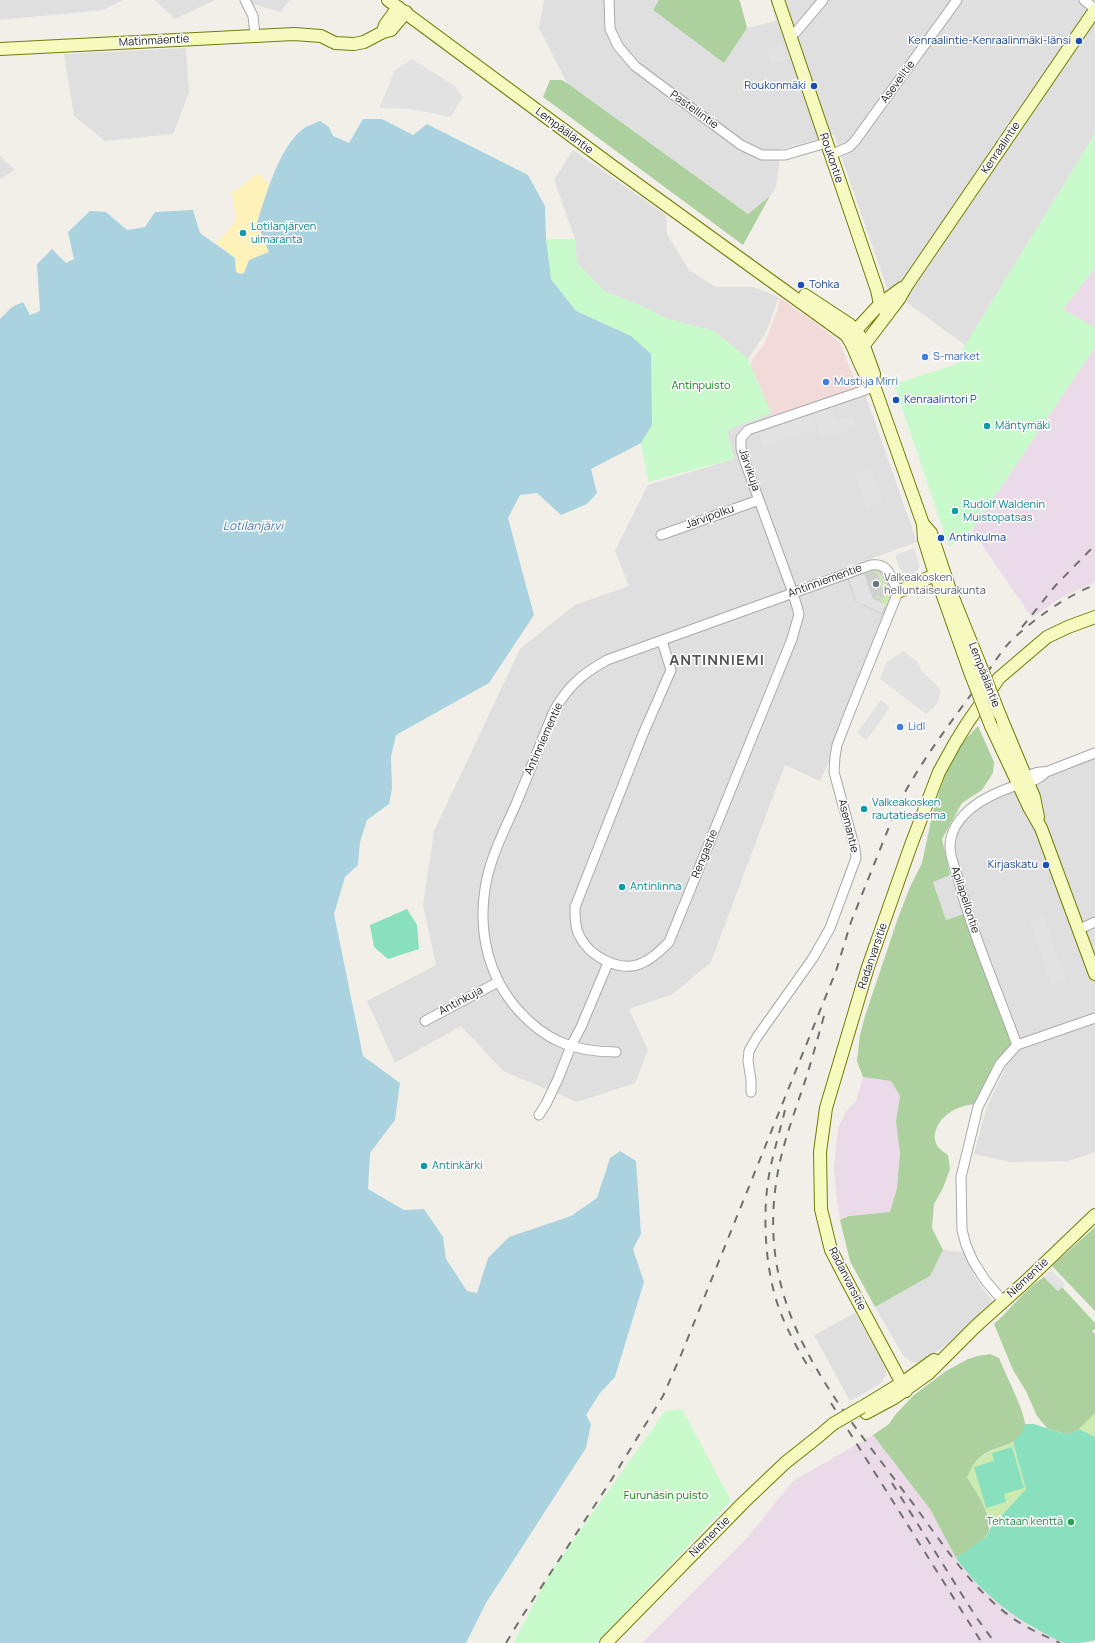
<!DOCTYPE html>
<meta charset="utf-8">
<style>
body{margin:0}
canvas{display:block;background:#f2efe9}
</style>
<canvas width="1095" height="1643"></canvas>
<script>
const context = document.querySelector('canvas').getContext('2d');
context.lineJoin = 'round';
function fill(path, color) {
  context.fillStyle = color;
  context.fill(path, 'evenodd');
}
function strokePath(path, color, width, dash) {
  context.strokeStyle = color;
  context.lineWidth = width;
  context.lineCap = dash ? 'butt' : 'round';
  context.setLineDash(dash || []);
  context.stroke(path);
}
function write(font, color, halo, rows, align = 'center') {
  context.font = font + ' Manrope,sans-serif';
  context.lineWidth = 3;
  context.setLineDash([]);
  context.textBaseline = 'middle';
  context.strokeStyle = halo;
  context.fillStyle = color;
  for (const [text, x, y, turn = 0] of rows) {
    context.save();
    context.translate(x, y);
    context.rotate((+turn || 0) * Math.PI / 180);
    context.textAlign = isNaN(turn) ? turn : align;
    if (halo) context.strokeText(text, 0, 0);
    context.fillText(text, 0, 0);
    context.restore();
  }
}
fill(new Path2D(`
 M 0,0 L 123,0 L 103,10 L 0,20 Z
 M 155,0 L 215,0 L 175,19 Z
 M 239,0 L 290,0 L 280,12 Z
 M 544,0 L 659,0 L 653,10 L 724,63 L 747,28 L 776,21 L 770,0 L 1095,0 L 1095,134 L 965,345 L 887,288 L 834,135 L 781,149 L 776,188 L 770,196 L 748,214 L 567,83 L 539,28 Z
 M 186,48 L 189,93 L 173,134 L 105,141 L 74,116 L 64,54 Z
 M 573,150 L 666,215 L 667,234 L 689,270 L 715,287 L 753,287 L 779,297 L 766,332 L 748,359 L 714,331 L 665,318 L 637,304 L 605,292 L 577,263 L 575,239 L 554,180 Z
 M 0,156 L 15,170 L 0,179 Z
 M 865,394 L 917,542 L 843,569 L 855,601 L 887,617 L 867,678 L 820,781 L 785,765 L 711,962 L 673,994 L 629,1009 L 648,1050 L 635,1083 L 577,1102 L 503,1071 L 461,1026 L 395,1063 L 367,1001 L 436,965 L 423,905 L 434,831 L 520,649 L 575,605 L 629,586 L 615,551 L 648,485 L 734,459 L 727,430 L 771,413 L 775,424 Z
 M 1095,758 L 1095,1014 L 1024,1042 L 1016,1040 L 967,904 L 953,854 L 955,834 L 960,824 L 978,806 L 1057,772 Z
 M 950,875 L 964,914 L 946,920 L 933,881 Z
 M 1095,1022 L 1095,1152 L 1069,1161 L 1010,1162 L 974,1154 L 987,1106 L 1007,1065 L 1020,1050 Z
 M 943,1250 L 964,1252 L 976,1279 L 993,1302 L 958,1335 L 926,1360 L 914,1363 L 904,1357 L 875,1307 L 930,1276 Z
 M 855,1313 L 885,1365 L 886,1375 L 880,1384 L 850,1401 L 814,1335 Z`), '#e0dfdf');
fill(new Path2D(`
 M 779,297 L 821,327 L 840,343 L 858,388 L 772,416 L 750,363 L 764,344 L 778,309 Z`), '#f2dad9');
fill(new Path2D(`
 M 1095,268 L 1095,328 L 1063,309 Z
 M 1095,347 L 1095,582 L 1059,599 L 1032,618 L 972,530 Z
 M 863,1077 L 891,1081 L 900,1096 L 896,1121 L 900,1153 L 897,1188 L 890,1212 L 849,1216 L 840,1220 L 837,1203 L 834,1167 L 838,1128 L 845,1113 L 856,1101 Z
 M 873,1435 L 930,1509 L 956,1558 L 968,1574 L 995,1600 L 1032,1628 L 1066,1643 L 642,1643 L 747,1538 L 793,1481 Z`), '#ebdbe8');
fill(new Path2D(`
 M 882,565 L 897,591 L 887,617 L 855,601 L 845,574 Z`), '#d0d0d0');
fill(new Path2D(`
 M 874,568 C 881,571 891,592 890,600 C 889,603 887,606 886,609 L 880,598 L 874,597 L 879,595 L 882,598 L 885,597 L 879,576 L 874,571 L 848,579 L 848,577 Z
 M 1095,1413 L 1095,1437 L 1079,1429 Z
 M 1013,1442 L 1026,1489 L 991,1527 L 987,1512 L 967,1477 C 977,1453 990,1452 1013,1442 Z`), '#cdebb0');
fill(new Path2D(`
 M 659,0 L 738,0 L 740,1 L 747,28 L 724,63 L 653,10 Z
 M 550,80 L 562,80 L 567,83 L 748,214 L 770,196 L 743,245 L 543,97 Z
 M 978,726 L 994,762 L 993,773 L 982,790 L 962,803 L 942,839 L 950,875 L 933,882 L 946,920 L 964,914 L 1012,1039 L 1012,1044 L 979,1104 C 961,1104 940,1113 935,1133 C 934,1137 935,1143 938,1147 C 941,1150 945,1153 948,1155 L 950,1169 L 943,1188 L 934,1204 L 932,1228 L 943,1250 L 930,1276 L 875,1307 L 850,1261 L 840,1220 L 849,1216 L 890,1212 L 897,1188 L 900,1153 L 896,1121 L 900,1096 L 891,1081 L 863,1077 L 857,1061 L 860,1035 L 865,1016 L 898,918 L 910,887 L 922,863 L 934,807 L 948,767 L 961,744 Z
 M 1095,1227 L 1095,1311 L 1052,1266 Z
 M 1044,1277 L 1058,1291 L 1062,1287 L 1095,1323 L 1095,1329 L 1092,1331 L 1095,1334 L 1095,1413 L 1079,1429 L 1069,1434 L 1058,1432 L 1047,1428 L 1037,1416 L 1026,1391 L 1013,1370 L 994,1324 C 1011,1309 1025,1289 1044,1277 Z
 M 990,1354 L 999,1358 C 1004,1371 1025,1412 1025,1424 C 1024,1446 996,1445 983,1455 C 975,1460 971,1469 967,1477 C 975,1491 998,1522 986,1536 C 981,1543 963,1553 956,1558 L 930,1509 L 873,1435 L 889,1424 L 895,1415 L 914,1395 L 946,1371 L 968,1359 L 978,1356 Z`), '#add19e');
fill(new Path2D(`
 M 258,173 L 269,185 L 257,223 L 269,252 L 249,260 L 244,273 L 240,274 L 236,272 L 235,258 L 216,243 L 236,221 L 232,193 Z`), '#fff1ba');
fill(new Path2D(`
 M 1095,134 L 1095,268 L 1063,309 L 1095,328 L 1095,347 L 972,530 L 949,547 L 894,384 L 955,365 L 965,345 Z
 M 546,239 L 575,239 L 577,263 L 605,292 L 637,304 L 665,318 L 714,331 L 748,359 L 771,413 L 727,430 L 734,459 L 648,482 L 641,443 L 652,425 L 631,336 L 576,311 L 551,279 Z
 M 682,1409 L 731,1501 L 596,1643 L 513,1643 L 550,1573 L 665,1411 Z`), '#c8facc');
fill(new Path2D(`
 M 407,909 L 417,925 L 419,949 L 388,959 L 374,947 L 370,925 Z
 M 1025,1424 L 1034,1424 L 1058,1432 L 1069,1434 L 1079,1429 L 1095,1437 L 1095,1640 C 1086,1643 1074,1643 1065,1643 C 1059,1641 1053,1638 1048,1635 C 1012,1618 979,1590 956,1558 L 986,1537 L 991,1527 L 1026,1489 L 1013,1442 L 1022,1433 Z
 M 1012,1447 L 1024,1488 L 1004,1494 L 1006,1502 L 986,1508 L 974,1467 L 994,1461 L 992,1453 Z`), '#88e0be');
fill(new Path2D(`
 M 782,43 L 787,59 L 772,64 L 767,47 Z
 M 412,59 L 455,86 L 463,97 L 451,117 L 411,109 L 379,108 L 395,70 Z
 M 833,408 L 837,421 L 853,416 L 856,426 L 821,438 L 814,415 Z
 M 811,413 L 817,430 L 764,447 L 759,431 Z
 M 872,470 L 883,502 L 866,508 L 855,475 Z
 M 914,548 L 920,566 L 915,575 L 904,580 L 895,555 Z
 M 864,574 L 873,599 L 885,604 L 882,613 L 856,601 L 849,579 Z
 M 903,651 L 917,661 L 923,673 L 936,684 L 940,691 L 939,700 L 933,708 L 926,714 L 880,679 L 887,662 Z
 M 881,700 L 890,707 L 867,740 L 857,733 Z
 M 1043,916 L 1067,981 L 1052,986 L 1029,921 Z
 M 1051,1270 L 1065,1284 L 1058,1291 L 1044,1277 Z`), '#e2e2e2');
fill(new Path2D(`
 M 363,119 L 382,119 L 413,135 L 427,124 L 528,175 L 545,206 L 546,239 L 551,279 L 576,311 L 631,336 L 651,354 L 652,425 L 641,443 L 591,469 L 597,493 L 587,504 L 561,515 L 537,493 L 520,495 L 508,518 L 534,615 L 489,683 L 396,735 L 391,757 L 392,789 L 389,804 L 367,820 L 360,842 L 358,865 L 345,877 L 334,914 L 363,1056 L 400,1083 L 395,1120 L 370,1153 L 368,1189 L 404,1210 L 424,1209 L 443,1237 L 446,1259 L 467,1291 L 477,1293 L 488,1258 L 509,1237 L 571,1216 L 597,1198 L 610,1158 L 620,1151 L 636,1161 L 641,1234 L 633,1249 L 644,1282 L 615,1377 L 600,1393 L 586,1415 L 591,1424 L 586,1448 L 486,1603 L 466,1643 L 0,1643 L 0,319 L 12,307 L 23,302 L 30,315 L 40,311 L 37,264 L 52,249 L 66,263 L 74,259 L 68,232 L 90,211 L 106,212 L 127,230 L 145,227 L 155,212 L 193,210 L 200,233 L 235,258 L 236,272 L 240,274 L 244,273 L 249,260 L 269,252 L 257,223 C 266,195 280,143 306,127 C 310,125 316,123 320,121 L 329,127 L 333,136 L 349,143 Z`), '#aad3df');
const street = new Path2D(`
 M 245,0 L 253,16 L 255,35
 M 609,0 L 610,29 L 618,46 L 635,66 L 741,145 L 762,155 L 785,155 L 826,143
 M 1084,0 L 1095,9
 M 789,35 L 796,32 L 823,0
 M 830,155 L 849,147 L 855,141 L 957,0
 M 661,535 L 759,500
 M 662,641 L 671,670 L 643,734 L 575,907 C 575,917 575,928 580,937 C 590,956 618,972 640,964 C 652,959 660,951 669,942 L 792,639 L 799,614 L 793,593 L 744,459 L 741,448 L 741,438 L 748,430 L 874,387
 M 1022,781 C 1029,774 1037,771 1046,772 L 1095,753
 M 1079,929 L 1095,922
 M 425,1021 L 498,982
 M 1017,1045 C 997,990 973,935 958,879 C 955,868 949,855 950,844 C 951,832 958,820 967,812 C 979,800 1000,791 1017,785 C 1029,781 1037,782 1046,772
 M 616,1052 C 574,1052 546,1041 519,1011 C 489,978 478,933 485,889 C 489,860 504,831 516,804 C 529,773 541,742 554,711 C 568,686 582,674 607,660 L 871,565 C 889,562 891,578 898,592 L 849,714 L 837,745 L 835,757 L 834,772 L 855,849 L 856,858 L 830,928 L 813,958 L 757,1037 L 749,1051 L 748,1061 L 751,1080 L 751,1092
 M 539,1115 L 546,1104 L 558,1079 L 571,1046 L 581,1027 L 608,963
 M 1003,1301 L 985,1280 L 973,1261 L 966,1245 L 962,1230 L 961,1177 L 978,1107 L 1000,1064 L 1017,1045 L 1095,1018`);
const secondary = new Path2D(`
 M 388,0 L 615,168 L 846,335 C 857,349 859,371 873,383 L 923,524 L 924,539 L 932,565 L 970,672
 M 778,0 L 877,290 L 880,304 L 888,314
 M 383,32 L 385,25 L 398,7
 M 0,49 L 294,34 L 321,36 L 335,43 L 354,44 L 364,42 L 383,32 L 391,30 L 406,12
 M 805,295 L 849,324 L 856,330 L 861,338 L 874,374 L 873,381
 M 853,336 L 856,330 L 880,304 L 902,288
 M 854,348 L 864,345 L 871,336 L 899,299 L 907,285 L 1095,10
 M 923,524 L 931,533 L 950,590 L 979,662
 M 898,592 L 941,572
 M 999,713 L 1034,797 L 1038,817
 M 991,726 L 1029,807 L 1041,828 L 1095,974
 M 906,1391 L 846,1279 L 831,1250 L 828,1238 L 821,1209 L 820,1152 L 826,1108 L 868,967 L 911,845 L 939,772 L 955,743 L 968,722 L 999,678 L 1047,637 L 1068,627 L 1095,617
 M 864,1406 L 902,1383 L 934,1360
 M 866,1413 L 894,1398 L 929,1373 L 976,1326 L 1024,1283 L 1095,1215
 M 606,1643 L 743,1503 L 785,1463 L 819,1436 L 833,1424`);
strokePath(street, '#a9a9a9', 11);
strokePath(secondary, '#707d05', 14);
strokePath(street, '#fff', 9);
strokePath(secondary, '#f7fabf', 12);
strokePath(new Path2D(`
 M 1022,627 L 1056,585 L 1095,545
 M 824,1016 C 817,1040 811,1064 803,1087 C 793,1117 782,1146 777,1177 C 755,1309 831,1395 905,1493 C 938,1536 966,1584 1011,1617 C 1026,1628 1043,1635 1060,1643
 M 785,1110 C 780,1131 773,1153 769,1175 C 762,1215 765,1272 780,1311 C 788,1332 799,1352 811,1371
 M 831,1403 L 982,1643
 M 892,1483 L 976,1617 L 995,1643
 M 506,1643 L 521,1618 L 610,1482 L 663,1396 L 681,1355 L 836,971 L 851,922 L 897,807 C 920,762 951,722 981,681 C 992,667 1001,650 1014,638 C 1037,617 1066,596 1095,585`), '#707070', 2, [8, 8]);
const secondaryBridge = new Path2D(`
 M 979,662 L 999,713
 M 970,672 L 991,726
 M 833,1424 L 862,1407`);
strokePath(secondaryBridge, '#707d05', 14, []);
strokePath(secondaryBridge, '#f7fabf', 12);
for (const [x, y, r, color] of [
 [1079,41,4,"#1a4fb4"],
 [814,86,4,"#1a4fb4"],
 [243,233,4,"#0f9aa8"],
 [801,285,4,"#1a4fb4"],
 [925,357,4,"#3f7fe0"],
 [826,382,4,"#3f7fe0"],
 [896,400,4,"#1a4fb4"],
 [987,426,4,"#0f9aa8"],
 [955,511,4,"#0f9aa8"],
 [941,538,4,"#1a4fb4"],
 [876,584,4,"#6b7280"],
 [900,727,4,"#3f7fe0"],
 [864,809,4,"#0f9aa8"],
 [1046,865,4,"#1a4fb4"],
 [622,887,4,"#0f9aa8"],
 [424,1166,4,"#0f9aa8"],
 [1071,1522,4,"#2e9e5b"]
]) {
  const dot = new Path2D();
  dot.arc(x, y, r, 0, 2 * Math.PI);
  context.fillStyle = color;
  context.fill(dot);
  strokePath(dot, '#fff', 1.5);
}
write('11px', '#222', '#fff', [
 ["Matinmäentie",154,41,-3],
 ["Asevelitie",898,82,-54],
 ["Pastellintie",694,110,36],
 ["Lempääläntie",564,131,37],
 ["Kenraalintie",1001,148,-56],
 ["Roukontie",831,158,71],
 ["Järvikuja",749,470,71],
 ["Järvipolku",710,517,-20],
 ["Antinniementie",825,581,-20],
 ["Lempääläntie",984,675,69],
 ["Antinniementie",544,739,-66],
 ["Asemantie",848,826,76],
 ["Rengastie",705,854,-68],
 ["Apilapellontie",965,900,72],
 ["Radanvarsitie",873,956,-71],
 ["Antinkuja",461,1001,-28],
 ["Niementie",1028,1278,-43],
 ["Radanvarsitie",847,1279,63],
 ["Niementie",710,1537,-45]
]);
write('11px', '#164399', '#fff', [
 ["Kenraalintie-Kenraalinmäki-länsi",1071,41],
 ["Roukonmäki",806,86],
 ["Tohka",809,285,"left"],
 ["Kenraalintori P",904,400,"left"],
 ["Antinkulma",949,538,"left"],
 ["Kirjaskatu",1038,865]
], 'right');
write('11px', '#0d838f', '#fff', [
 ["Lotilanjärven",251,227],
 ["uimaranta",251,240],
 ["Mäntymäki",995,426],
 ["Rudolf Waldenin",963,505],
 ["Muistopatsas",963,518],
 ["Valkeakosken",872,803],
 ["rautatieasema",872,816],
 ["Antinlinna",630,887],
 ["Antinkärki",432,1166]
], 'left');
write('11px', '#366cbe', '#fff', [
 ["S-market",933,357],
 ["Musti ja Mirri",834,382],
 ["Lidl",908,727]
], 'left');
write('11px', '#0c8416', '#fff', [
 ["Antinpuisto",701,386],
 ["Furunäsin puisto",666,1496]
]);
write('11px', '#5b616d', '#fff', [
 ["Valkeakosken",884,578],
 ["helluntaiseurakunta",884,591]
], 'left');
write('11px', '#27864d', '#fff', [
 ["Tehtaan kenttä",1063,1522]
], 'right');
write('italic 12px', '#4a7aab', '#fff', [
 ["Lotilanjärvi",253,527]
]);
context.letterSpacing = '1px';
write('bold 15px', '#555', '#fff', [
 ["ANTINNIEMI",717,661]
]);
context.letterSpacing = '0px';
</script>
